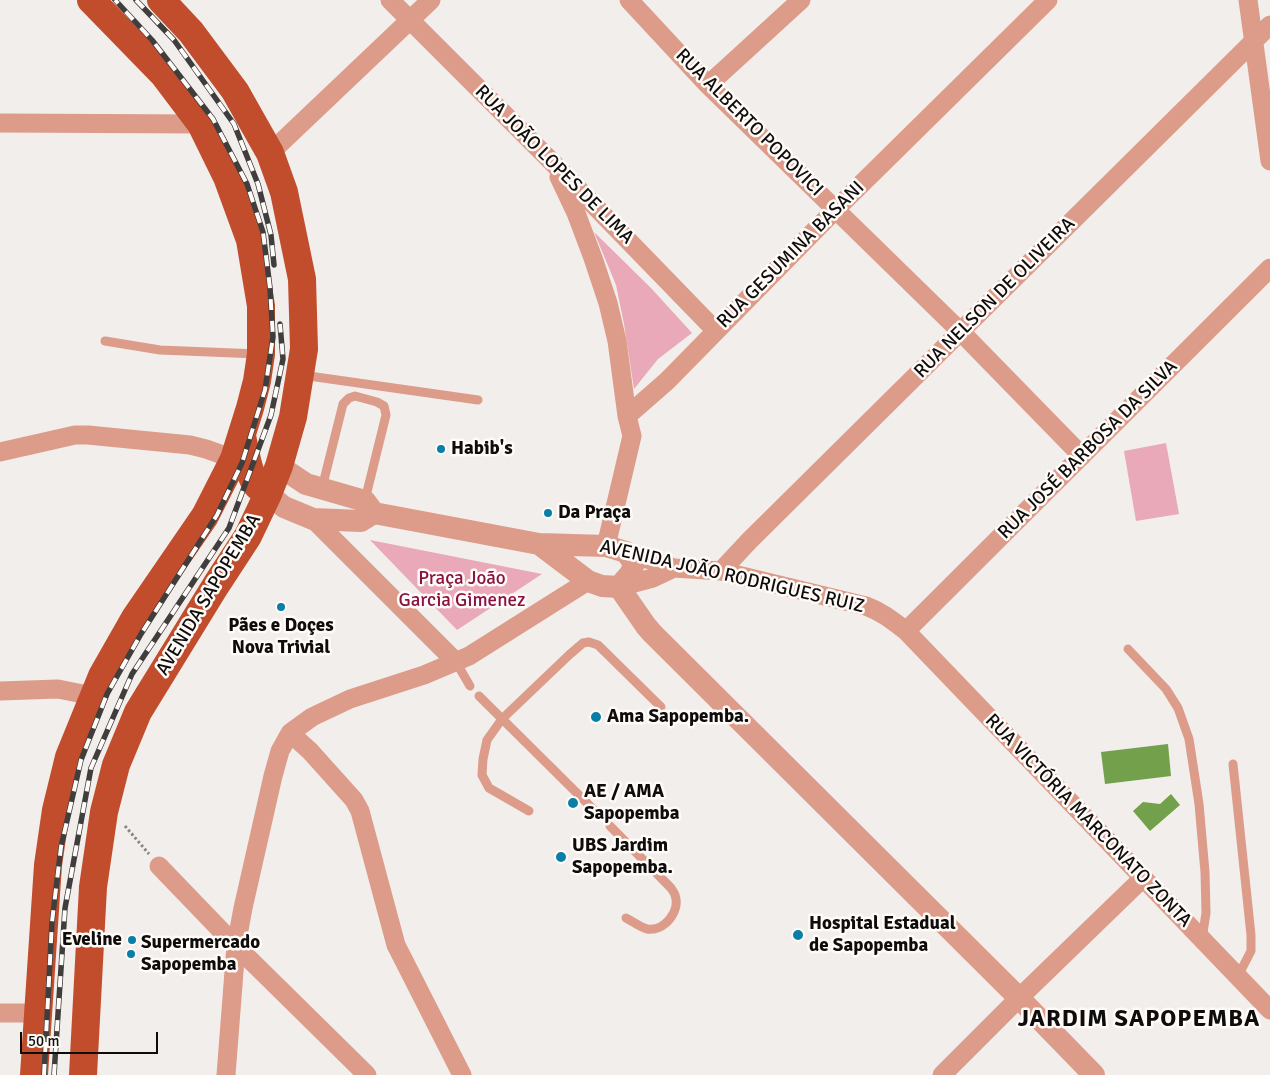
<!DOCTYPE html>
<meta charset="utf-8">
<style>
body{margin:0}
#map{position:relative;width:1270px;height:1075px;overflow:hidden;background:#f1eeeb;font-family:Signika,sans-serif}
canvas{display:block}
.scale{position:absolute;left:20px;top:1032px;width:138px;height:22px;box-sizing:border-box;border:2px solid #0e0d0c;border-top:0;padding-left:6px;font-size:15px;line-height:18px;white-space:nowrap;color:#0e0d0c;-webkit-text-stroke:4px #fffbf8;paint-order:stroke}
</style>
<div id="map">
<canvas width="1270" height="1075"></canvas>
<div class="scale">50 m</div>
</div>
<script>
const context = document.querySelector('canvas').getContext('2d');
context.lineJoin = 'round';
function fill(path, color) {
  context.fillStyle = color;
  context.fill(path, 'evenodd');
}
function strokePath(path, color, width, dash) {
  context.strokeStyle = color;
  context.lineWidth = width;
  context.lineCap = dash ? 'butt' : 'round';
  context.setLineDash(dash || []);
  context.stroke(path);
}
function write(font, color, halo, rows, align = 'center') {
  context.font = font + ' Signika,sans-serif';
  context.lineWidth = 5;
  context.setLineDash([]);
  context.textBaseline = 'middle';
  context.strokeStyle = halo;
  context.fillStyle = color;
  for (const [text, x, y, turn = 0] of rows) {
    context.save();
    context.translate(x, y);
    context.rotate((+turn || 0) * Math.PI / 180);
    context.textAlign = isNaN(turn) ? turn : align;
    if (halo) context.strokeText(text, 0, 0);
    context.fillText(text, 0, 0);
    context.restore();
  }
}
fill(new Path2D(`
 M 594,232 L 651,288 L 692,333 L 658,359 L 634,389 L 624,324 L 616,285 Z
 M 1166,443 L 1179,514 L 1136,521 L 1124,451 Z
 M 370,540 L 542,574 L 457,630 Z`), '#e9a9b8');
fill(new Path2D(`
 M 1168,744 L 1171,776 L 1105,784 L 1101,752 Z
 M 1171,794 L 1180,805 L 1150,831 L 1133,811 L 1143,802 L 1160,804 Z`), '#73a04b');
strokePath(new Path2D(`
 M 125,826 L 149,854`), '#878583', 3, [2.5, 2.5]);
strokePath(new Path2D(`
 M 105,341 L 160,350 L 258,354
 M 302,375 L 478,400
 M 322,488 L 343,404 L 349,398 L 355,396 L 377,402 L 384,406 L 386,415 L 365,500
 M 1128,649 L 1166,689 L 1178,708 L 1189,739 L 1199,804 L 1205,872 L 1206,913 L 1202,939
 M 456,662 L 470,686
 M 479,696 L 595,811
 M 1233,764 L 1251,935 L 1251,951 L 1238,976
 M 529,811 L 489,788 L 482,775 L 483,759 L 487,740 L 502,719 L 569,655 L 583,643 L 589,642 L 598,645 L 661,707
 M 610,826 L 671,888 C 672,890 674,892 675,895 C 681,911 664,932 647,929 C 640,927 632,921 626,918`), '#dd9b89', 9);
strokePath(new Path2D(`
 M 390,0 L 551,161 L 716,331
 M 629,0 L 708,85 L 961,332 L 1082,456
 M 1248,0 L 1270,161
 M 708,85 L 801,0
 M 0,123 L 201,124
 M 270,153 L 431,0
 M 559,177 L 576,213 L 593,258 L 608,303 L 617,341 L 627,416 L 632,436 L 606,546
 M 627,416 L 667,381 L 835,210 L 1048,0
 M 0,452 L 75,435 L 88,435 L 190,445 L 206,449 L 234,459
 M 313,519 L 456,662
 M 626,552 L 674,568 L 721,571 L 866,606 C 882,612 893,621 906,631 L 1270,1010
 M 721,571 L 749,541 L 1270,25
 M 619,587 L 653,578 L 674,568
 M 906,631 L 1270,268
 M 0,691 L 58,689 L 93,696
 M 290,733 L 310,751 L 354,800 L 360,811 L 396,945 L 462,1075
 M 159,866 L 236,946 L 367,1075
 M 0,1013 L 38,1013
 M 226,1075 L 236,946 L 243,908 L 273,776 L 280,751 L 290,733 L 312,717 L 350,699 L 424,675 L 469,656 L 588,581
 M 942,1075 L 1019,998 L 1143,878`), '#dd9b89', 19);
strokePath(new Path2D(`
 M 279,466 L 306,484 L 365,501 L 374,513
 M 268,494 L 284,507 L 313,519 L 361,521 L 374,513 L 539,544 L 606,546 L 626,552 L 634,563 L 631,573 L 619,587
 M 539,544 L 588,581 L 602,586 L 619,587
 M 619,587 L 646,626 L 652,633 L 1019,998 L 1094,1075`), '#dd9b89', 22);
strokePath(new Path2D(`
 M 242,436 C 245,450 248,471 255,483 C 259,488 263,491 268,494
 M 34,1075 L 48,865 L 56,810 L 69,757 L 102,676 L 135,618 L 205,516 L 234,459 L 250,408 L 257,381 L 261,354 L 261,306 L 250,240 L 227,177 L 201,124 L 164,75 L 91,0
 M 83,1075 L 93,887 L 104,812 L 116,765 L 138,712 L 216,585 L 248,536 L 268,494 L 279,466 L 293,417 L 304,349 L 302,279 L 284,192 L 270,153 L 235,91 L 191,32 L 161,0`), '#c24d2c', 28);
const rail = new Path2D(`
 M 136,0 L 174,40 L 234,124 L 258,184 L 271,235 L 274,265
 M 44,1075 L 52,922 L 61,847 L 81,760 L 107,694 L 141,634 L 217,515 L 242,463 L 265,390 L 273,337 L 270,288 L 263,232 L 247,184 L 213,119 L 152,40 L 115,0
 M 54,1075 L 65,908 L 91,768 L 132,674 L 229,528 L 271,415 L 283,359 L 280,324`);
strokePath(rail, '#3f3e3c', 5.5);
strokePath(rail, '#fffbf8', 4, [11]);
for (const [x, y, r, color] of [
 [441,449,5,"#077fa6"],
 [548,513,5,"#077fa6"],
 [281,607,5,"#077fa6"],
 [596,717,6,"#077fa6"],
 [573,803,6,"#077fa6"],
 [561,857,6,"#077fa6"],
 [798,935,6,"#077fa6"],
 [132,940,5,"#077fa6"],
 [131,954,5,"#077fa6"]
]) {
  const dot = new Path2D();
  dot.arc(x, y, r, 0, 2 * Math.PI);
  context.fillStyle = color;
  context.fill(dot);
  strokePath(dot, '#fffbf8', 2);
}
write('19px', '#0e0d0c', '#fffbf8', [
 ["RUA ALBERTO POPOVICI",749,123,45],
 ["RUA JOÃO LOPES DE LIMA",554,165,45],
 ["RUA GESUMINA BASANI",791,255,-45],
 ["RUA NELSON DE OLIVEIRA",995,298,-45],
 ["RUA JOSÉ BARBOSA DA SILVA",1088,450,-45],
 ["AVENIDA JOÃO RODRIGUES RUIZ",732,577,13],
 ["AVENIDA SAPOPEMBA",209,595,-59],
 ["RUA VICTÓRIA MARCONATO ZONTA",1088,821,46]
]);
write('bold 19px', '#0e0d0c', '#fffbf8', [
 ["Habib's",451,449],
 ["Da Praça",558,513],
 ["Pães e Doçes",281,626,"center"],
 ["Nova Trivial",281,648,"center"],
 ["Ama Sapopemba.",607,717],
 ["AE / AMA",584,792],
 ["Sapopemba",584,814],
 ["UBS Jardim",572,846],
 ["Sapopemba.",572,868],
 ["Hospital Estadual",809,924],
 ["de Sapopemba",809,946],
 ["Eveline",122,940,"right"],
 ["Supermercado",141,943],
 ["Sapopemba",141,965]
], 'left');
write('19px', '#8a1242', '#fffbf8', [
 ["Praça João",462,579],
 ["Garcia Gimenez",462,601]
]);
context.letterSpacing = '1px';
write('bold 24px', '#0e0d0c', '#fffbf8', [
 ["JARDIM SAPOPEMBA",1139,1020]
]);
context.letterSpacing = '0px';
</script>
